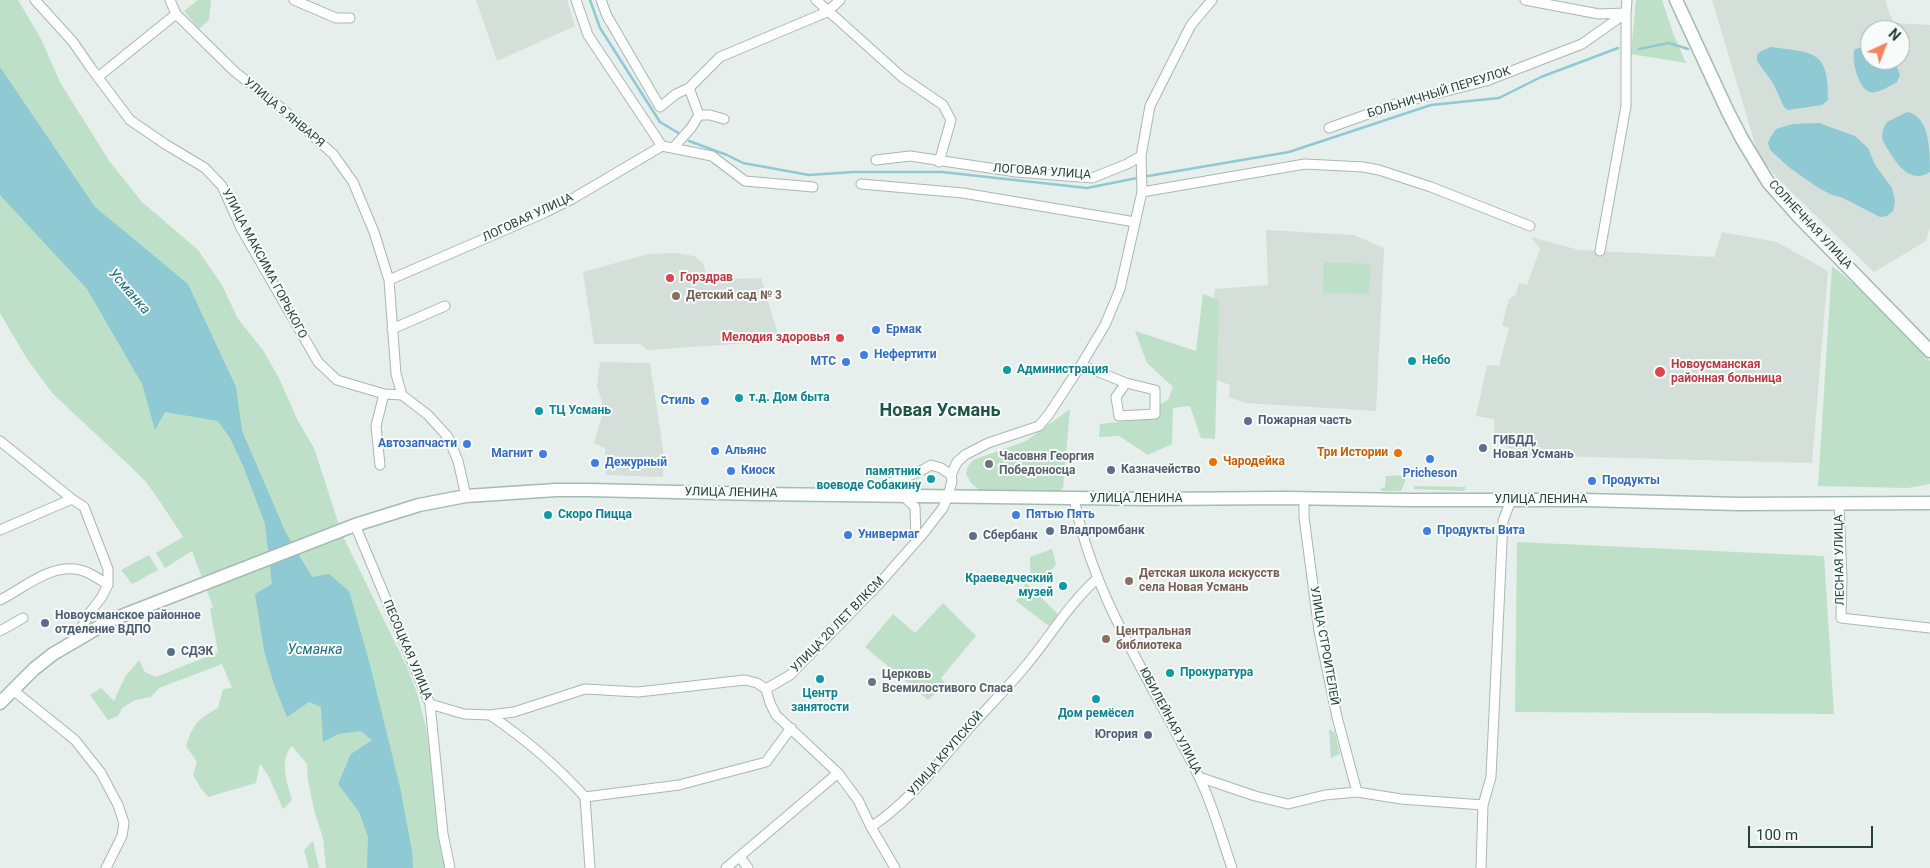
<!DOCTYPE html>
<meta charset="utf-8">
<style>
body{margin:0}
#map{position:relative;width:1930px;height:868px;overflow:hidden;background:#e6efeb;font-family:Roboto,sans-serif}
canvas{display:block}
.north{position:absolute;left:1860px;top:20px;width:50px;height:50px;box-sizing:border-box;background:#f7fbf9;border:1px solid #a3b1ad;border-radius:50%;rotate:43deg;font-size:14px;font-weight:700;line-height:20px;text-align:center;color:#24423a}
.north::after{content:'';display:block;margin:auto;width:18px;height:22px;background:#f4845f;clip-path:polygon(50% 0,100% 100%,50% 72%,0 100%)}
.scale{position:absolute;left:1748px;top:826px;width:125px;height:22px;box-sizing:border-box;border:2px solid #24423a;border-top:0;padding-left:6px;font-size:15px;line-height:18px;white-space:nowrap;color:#24423a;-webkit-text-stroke:4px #f7fbf9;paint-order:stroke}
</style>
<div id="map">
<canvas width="1930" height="868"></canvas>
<div class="north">N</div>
<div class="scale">100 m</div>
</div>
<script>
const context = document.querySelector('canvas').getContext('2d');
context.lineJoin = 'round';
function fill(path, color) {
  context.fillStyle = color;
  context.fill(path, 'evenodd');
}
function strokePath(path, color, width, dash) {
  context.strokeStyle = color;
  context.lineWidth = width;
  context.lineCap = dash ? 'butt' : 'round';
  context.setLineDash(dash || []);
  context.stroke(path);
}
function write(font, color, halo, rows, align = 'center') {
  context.font = font + ' Roboto,sans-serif';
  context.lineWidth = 4;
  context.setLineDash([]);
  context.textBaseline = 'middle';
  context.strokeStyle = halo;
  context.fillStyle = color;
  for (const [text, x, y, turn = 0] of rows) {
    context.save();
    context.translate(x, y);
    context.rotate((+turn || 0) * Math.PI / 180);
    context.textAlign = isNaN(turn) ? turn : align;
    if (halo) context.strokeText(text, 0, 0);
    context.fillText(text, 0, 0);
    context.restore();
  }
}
fill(new Path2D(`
 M 476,0 L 567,0 L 575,26 L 497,61 Z
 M 1712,0 L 1885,0 L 1893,23 L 1930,25 L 1930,227 L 1926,241 L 1874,272 L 1777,178 L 1758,154 ZM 1870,30 L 1900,30 L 1900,60 L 1870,60 Z
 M 1266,230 L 1354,235 L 1384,248 L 1376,411 L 1245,403 L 1229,397 L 1230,385 L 1205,376 L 1215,289 L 1268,285 Z
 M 1722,232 L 1777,242 L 1828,271 L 1812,463 L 1520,455 L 1517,451 L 1504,446 L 1504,444 L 1495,441 L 1494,419 L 1476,416 L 1487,365 L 1499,366 L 1509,328 L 1502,325 L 1509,299 L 1516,294 L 1519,283 L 1527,285 L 1540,249 L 1531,237 L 1579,250 L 1714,257 Z
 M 675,253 L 694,256 L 703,263 L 708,280 L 761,278 L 780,341 L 647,350 L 640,344 L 594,344 L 583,272 L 648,254 Z
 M 600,362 L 650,363 L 663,449 L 663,477 L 606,475 L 605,448 L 594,443 L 604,409 L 597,386 Z`), '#d4dfda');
fill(new Path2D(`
 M 0,0 L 18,0 L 41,39 L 61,84 L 110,162 L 142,202 L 198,250 L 222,285 L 238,319 L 263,350 L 279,378 L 298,421 L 314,448 L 342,534 L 408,669 L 418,696 L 426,728 L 448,868 L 326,868 L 323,838 L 314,810 L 308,780 L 307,764 L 292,746 C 278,761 288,784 292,800 L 283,809 L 268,775 L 260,764 L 256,783 L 208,797 L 200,787 L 193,775 L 197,762 L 186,746 C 193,724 198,719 218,708 L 223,689 L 232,688 L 222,664 L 159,688 L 151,697 L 135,700 L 122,708 L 118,716 L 108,720 L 90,695 L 101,688 L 114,701 L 125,677 L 139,660 L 145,672 L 156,677 L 218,652 L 210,609 L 213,607 L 192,551 L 165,568 L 156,553 L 183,537 L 163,506 L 146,482 L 130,466 L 53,394 L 27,359 L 0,313 Z
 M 198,0 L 211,0 L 209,20 L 199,29 L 184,11 Z
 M 1636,0 L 1662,0 L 1673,33 L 1686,63 L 1631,54 Z
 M 1324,262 L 1371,264 L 1369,294 L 1323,293 Z
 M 1832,266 L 1854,284 L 1930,361 L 1930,484 L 1908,488 L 1818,486 Z
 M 1203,294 L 1219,300 L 1215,439 L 1201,438 L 1190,406 L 1173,408 L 1172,444 L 1148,455 L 1119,436 L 1099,437 L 1100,424 L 1157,418 L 1159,405 L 1168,400 L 1173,387 L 1147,363 L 1135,331 L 1196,351 Z
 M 1070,409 L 1063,488 L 1059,491 L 979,490 L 971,483 L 966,474 L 968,466 L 973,460 L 1026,441 Z
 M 1408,475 L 1401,491 L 1381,491 L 1381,488 L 1385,487 L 1386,476 Z
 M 1414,486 L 1466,487 L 1464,491 L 1414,489 Z
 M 1517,542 L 1824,556 L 1834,714 L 1515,712 Z
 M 1052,549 L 1056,564 L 1041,584 L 1030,575 L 1030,557 Z
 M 149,555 L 158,570 L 132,584 L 121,570 Z
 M 1026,583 L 1059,615 L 1049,626 L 1016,601 Z
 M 943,603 L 976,636 L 941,678 L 946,684 L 928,700 L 865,647 L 893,614 L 915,633 Z
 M 1329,729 L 1335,733 L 1340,754 L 1331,758 Z
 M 313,841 L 319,868 L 309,868 L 304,850 Z`), '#bfe0c8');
fill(new Path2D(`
 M 1870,46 L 1870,60 L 1894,60 L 1900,75 L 1897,82 C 1890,86 1877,94 1870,92 C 1859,90 1850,58 1855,49 Z
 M 1771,47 C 1813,53 1829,49 1828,100 L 1822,105 L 1788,110 L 1784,107 L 1773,83 L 1757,61 L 1757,55 L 1761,51 Z
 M 0,67 L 95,207 L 188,284 L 236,387 L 242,431 L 286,533 L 312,577 L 329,574 L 349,591 L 369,661 L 400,787 L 412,851 L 413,868 L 367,868 L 368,837 L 359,812 L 338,784 L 351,754 L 372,740 L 361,731 L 338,734 L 323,742 L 321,707 L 309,702 L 287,717 L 273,682 L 264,650 L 255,594 L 272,584 L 265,524 L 244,468 L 230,438 L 218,421 L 165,412 L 155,430 L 142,384 L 87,289 L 0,195 Z
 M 1907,112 C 1930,116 1930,151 1930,172 C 1911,184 1898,166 1889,151 C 1886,147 1883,142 1882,137 C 1882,131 1884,127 1887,122 Z
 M 1819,123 L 1855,136 L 1868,148 L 1875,165 L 1892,188 L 1895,201 L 1893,211 L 1887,216 L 1880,217 L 1843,198 L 1830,194 L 1817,187 L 1790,168 L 1770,150 L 1768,143 L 1770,138 L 1776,129 L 1793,124 Z`), '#8ec9d4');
strokePath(new Path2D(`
 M 590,0 L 600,28 L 660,122 L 680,134
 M 1639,49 L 1669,43 L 1688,49
 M 689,141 L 727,155 L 743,163 L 809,175 L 853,172 L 942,172 L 1087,188 L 1137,178
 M 1148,176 L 1289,152 L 1431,105 L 1499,98 L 1541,77 L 1618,48`), '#8ec9d4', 2.5);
const street = new Path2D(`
 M 35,0 L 73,42 L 91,68 L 130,120 L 165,144 L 205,168 L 222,186 L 241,228 L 318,362 L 337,380 L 384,394 L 402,395
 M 170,0 L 176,14 L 235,72 L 279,106 L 333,154 L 353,182 L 374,232 L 389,280 L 396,374 L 402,395 L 428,415 L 448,437 L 458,461 L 466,496
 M 294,0 L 336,18 L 350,18
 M 576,0 L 588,35 L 662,146 L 712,156 L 745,181 L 813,187
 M 601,0 L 607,16 L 660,107 L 676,94 L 689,88
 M 816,0 L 902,77 L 943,105 L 951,120 L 939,162
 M 1525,0 L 1599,14 L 1625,13
 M 98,77 L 176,14
 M 699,115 L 710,115 L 724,119
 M 1329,128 L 1396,104 L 1486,81 L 1582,44 L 1626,13
 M 673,148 L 691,128 L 699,115 L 689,88 L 720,57 L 827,12 L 840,0
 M 876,160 L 910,156 L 1016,172 L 1092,178 L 1127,164 L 1141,156
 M 861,184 L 963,193 L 1135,222
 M 1142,192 L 1305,164 L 1363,167 L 1379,170 L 1431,187 L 1530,226
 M 1600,251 L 1626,106 L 1626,13 L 1627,0
 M 389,280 L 544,213 L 572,199 L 662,146
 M 392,329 L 445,306
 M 1081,365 L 1126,383 L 1116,397 L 1119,416 L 1155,414 L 1155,390 L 1126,383
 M 0,441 L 72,499
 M 380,465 L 376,426 L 384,394
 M 863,494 C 885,482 910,479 931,465 L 941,468 L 951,475
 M 903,496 L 915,507 L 916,541
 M 1074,498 C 1093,599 1154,685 1198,775 C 1213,804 1221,837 1232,868
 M 1304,499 L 1304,517 L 1319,631 L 1337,717 L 1357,792
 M 1839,503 L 1842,580 L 1841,618 L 1930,628
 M 355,525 L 430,704 L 443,834 L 450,868
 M 0,530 L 72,499 L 84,507 L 108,569 L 108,585 L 101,598 L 91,611 L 73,642
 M 0,600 C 24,588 51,563 80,570 C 90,572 99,579 108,585
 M 0,631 L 23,618
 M 766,689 L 790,675 L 878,585 L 922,535 L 943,508 L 948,496 L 952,481 L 951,475 L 957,462 L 965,455 L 988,443 L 1039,426 L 1049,414 L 1081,365 L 1105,325 L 1120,289 L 1142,192 L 1141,156 L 1150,106 L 1191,25 L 1212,0
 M 766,689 L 770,703 L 776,715 L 838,773 L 858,800 L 871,827 L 895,868
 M 13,690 L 75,740 L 101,773 L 118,805 L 124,823 L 122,836 L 106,868
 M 430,704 L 464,714 L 490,715 L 514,712 L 585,689 L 638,692 L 745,680 L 757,683 L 766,689
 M 490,715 C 527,740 555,764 585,797 L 679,785 L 766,762 L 791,728
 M 1199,777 L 1255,796 L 1288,804 L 1325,795 L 1357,792 L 1401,799 L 1483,805
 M 585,797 L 590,868
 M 871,827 C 906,804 930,773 957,742 C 978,717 1002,694 1023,669 C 1049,639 1068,604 1098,578
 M 740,857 L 748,868
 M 726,868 L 838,773
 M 1481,868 L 1483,805 L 1491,777 L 1503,521 L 1511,500`);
const secondary = new Path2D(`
 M 1676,0 L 1728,112 L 1742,139 L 1768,182 L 1799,217 L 1930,351
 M 0,703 L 34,669 L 53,654 L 111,620 L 355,525 L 419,505 L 466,496 L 556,490 L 590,490 L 759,494 L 1150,499 L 1285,498 L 1408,500 L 1584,500 L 1738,504 L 1930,503`);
strokePath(street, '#a8b8b2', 11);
strokePath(secondary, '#a4bbb3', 15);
strokePath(street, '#fff', 9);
strokePath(secondary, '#fff', 12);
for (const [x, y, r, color] of [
 [670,278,5,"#e0444e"],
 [676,296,5,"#8d6e63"],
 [876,330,5,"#3f7fe0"],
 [840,338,5,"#e0444e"],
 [864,355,5,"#3f7fe0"],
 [1412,361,5,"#0f9aa8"],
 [846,362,5,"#3f7fe0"],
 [1007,370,5,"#0f9aa8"],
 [1660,372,6,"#e0444e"],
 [739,398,5,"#0f9aa8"],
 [705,401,5,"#3f7fe0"],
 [539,411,5,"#0f9aa8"],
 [1248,421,5,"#5c6f8a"],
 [467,444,5,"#3f7fe0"],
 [1483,448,5,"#5c6f8a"],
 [715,451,5,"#3f7fe0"],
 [1398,453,5,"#e8710a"],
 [543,454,5,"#3f7fe0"],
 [1430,459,5,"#3f7fe0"],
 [1213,462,5,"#e8710a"],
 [595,463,5,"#3f7fe0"],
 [989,464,5,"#6b7280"],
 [1111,470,5,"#5c6f8a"],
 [731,471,5,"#3f7fe0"],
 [931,479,5,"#0f9aa8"],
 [1592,481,5,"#3f7fe0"],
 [548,515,5,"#0f9aa8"],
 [1016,515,5,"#3f7fe0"],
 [1050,531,5,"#5c6f8a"],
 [1427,531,5,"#3f7fe0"],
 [848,535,5,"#3f7fe0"],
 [973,536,5,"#5c6f8a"],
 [1129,581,5,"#8d6e63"],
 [1063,586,5,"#0f9aa8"],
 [45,623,5,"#5c6f8a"],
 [1106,639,5,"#8d6e63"],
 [171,652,5,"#5c6f8a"],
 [1170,673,5,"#0f9aa8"],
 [820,679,5,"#0f9aa8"],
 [872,682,5,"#6b7280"],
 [1096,699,5,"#0f9aa8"],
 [1148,735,5,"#5c6f8a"]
]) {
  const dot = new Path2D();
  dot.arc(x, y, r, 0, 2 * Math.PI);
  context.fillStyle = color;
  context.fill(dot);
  strokePath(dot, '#f7fbf9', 2);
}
write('12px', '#24423a', '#f7fbf9', [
 ["БОЛЬНИЧНЫЙ ПЕРЕУЛОК",1439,93,-17],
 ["УЛИЦА 9 ЯНВАРЯ",284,113,40],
 ["ЛОГОВАЯ УЛИЦА",1042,172,4],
 ["ЛОГОВАЯ УЛИЦА",528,218,-25],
 ["СОЛНЕЧНАЯ УЛИЦА",1810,225,47],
 ["УЛИЦА МАКСИМА ГОРЬКОГО",264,264,62],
 ["УЛИЦА ЛЕНИНА",731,493,1],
 ["УЛИЦА ЛЕНИНА",1136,499],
 ["УЛИЦА ЛЕНИНА",1541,500],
 ["ЛЕСНАЯ УЛИЦА",1840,560,-91],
 ["УЛИЦА 20 ЛЕТ ВЛКСМ",838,625,-46],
 ["УЛИЦА СТРОИТЕЛЕЙ",1324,646,80],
 ["ПЕСОЦКАЯ УЛИЦА",407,650,67],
 ["ЮБИЛЕЙНАЯ УЛИЦА",1170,721,62],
 ["УЛИЦА КРУПСКОЙ",946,754,-49]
]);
write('bold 12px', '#be3a42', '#f7fbf9', [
 ["Горздрав",680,278],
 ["Мелодия здоровья",830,338,"right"],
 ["Новоусманская",1671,365],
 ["районная больница",1671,379]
], 'left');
write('bold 12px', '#785e54', '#f7fbf9', [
 ["Детский сад № 3",686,296],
 ["Детская школа искусств",1139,574],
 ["села Новая Усмань",1139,588],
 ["Центральная",1116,632],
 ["библиотека",1116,646]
], 'left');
write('bold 12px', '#366cbe', '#f7fbf9', [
 ["Ермак",886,330],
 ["Нефертити",874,355],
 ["МТС",836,362,"right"],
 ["Стиль",695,401,"right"],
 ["Автозапчасти",457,444,"right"],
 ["Альянс",725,451],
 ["Магнит",533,454,"right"],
 ["Дежурный",605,463],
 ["Киоск",741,471],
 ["Pricheson",1430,474,"center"],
 ["Продукты",1602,481],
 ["Пятью Пять",1026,515],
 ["Продукты Вита",1437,531],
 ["Универмаг",858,535]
], 'left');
write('bold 12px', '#0d838f', '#f7fbf9', [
 ["Небо",1422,361],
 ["Администрация",1017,370],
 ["т.д. Дом быта",749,398],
 ["ТЦ Усмань",549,411],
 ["памятник",921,472,"right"],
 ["воеводе Собакину",921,486,"right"],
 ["Скоро Пицца",558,515],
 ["Краеведческий",1053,579,"right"],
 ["музей",1053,593,"right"],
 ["Прокуратура",1180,673],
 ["Центр",820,694,"center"],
 ["занятости",820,708,"center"],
 ["Дом ремёсел",1096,714,"center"]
], 'left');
write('bold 12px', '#4e5e75', '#f7fbf9', [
 ["Пожарная часть",1258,421],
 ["ГИБДД,",1493,441],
 ["Новая Усмань",1493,455],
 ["Казначейство",1121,470],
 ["Владпромбанк",1060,531],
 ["Сбербанк",983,536],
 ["Новоусманское районное",55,616],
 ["отделение ВДПО",55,630],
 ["СДЭК",181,652],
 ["Югория",1138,735,"right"]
], 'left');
write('bold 12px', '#c56008', '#f7fbf9', [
 ["Три Истории",1388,453],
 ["Чародейка",1223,462,"left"]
], 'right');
write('bold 12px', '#5b616d', '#f7fbf9', [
 ["Часовня Георгия",999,457],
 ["Победоносца",999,471],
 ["Церковь",882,675],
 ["Всемилостивого Спаса",882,689]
], 'left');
write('italic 14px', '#1c6f80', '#f7fbf9', [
 ["Усманка",129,292,49],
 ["Усманка",315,650]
]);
write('bold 18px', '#1f5548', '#f7fbf9', [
 ["Новая Усмань",940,411]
]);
</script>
